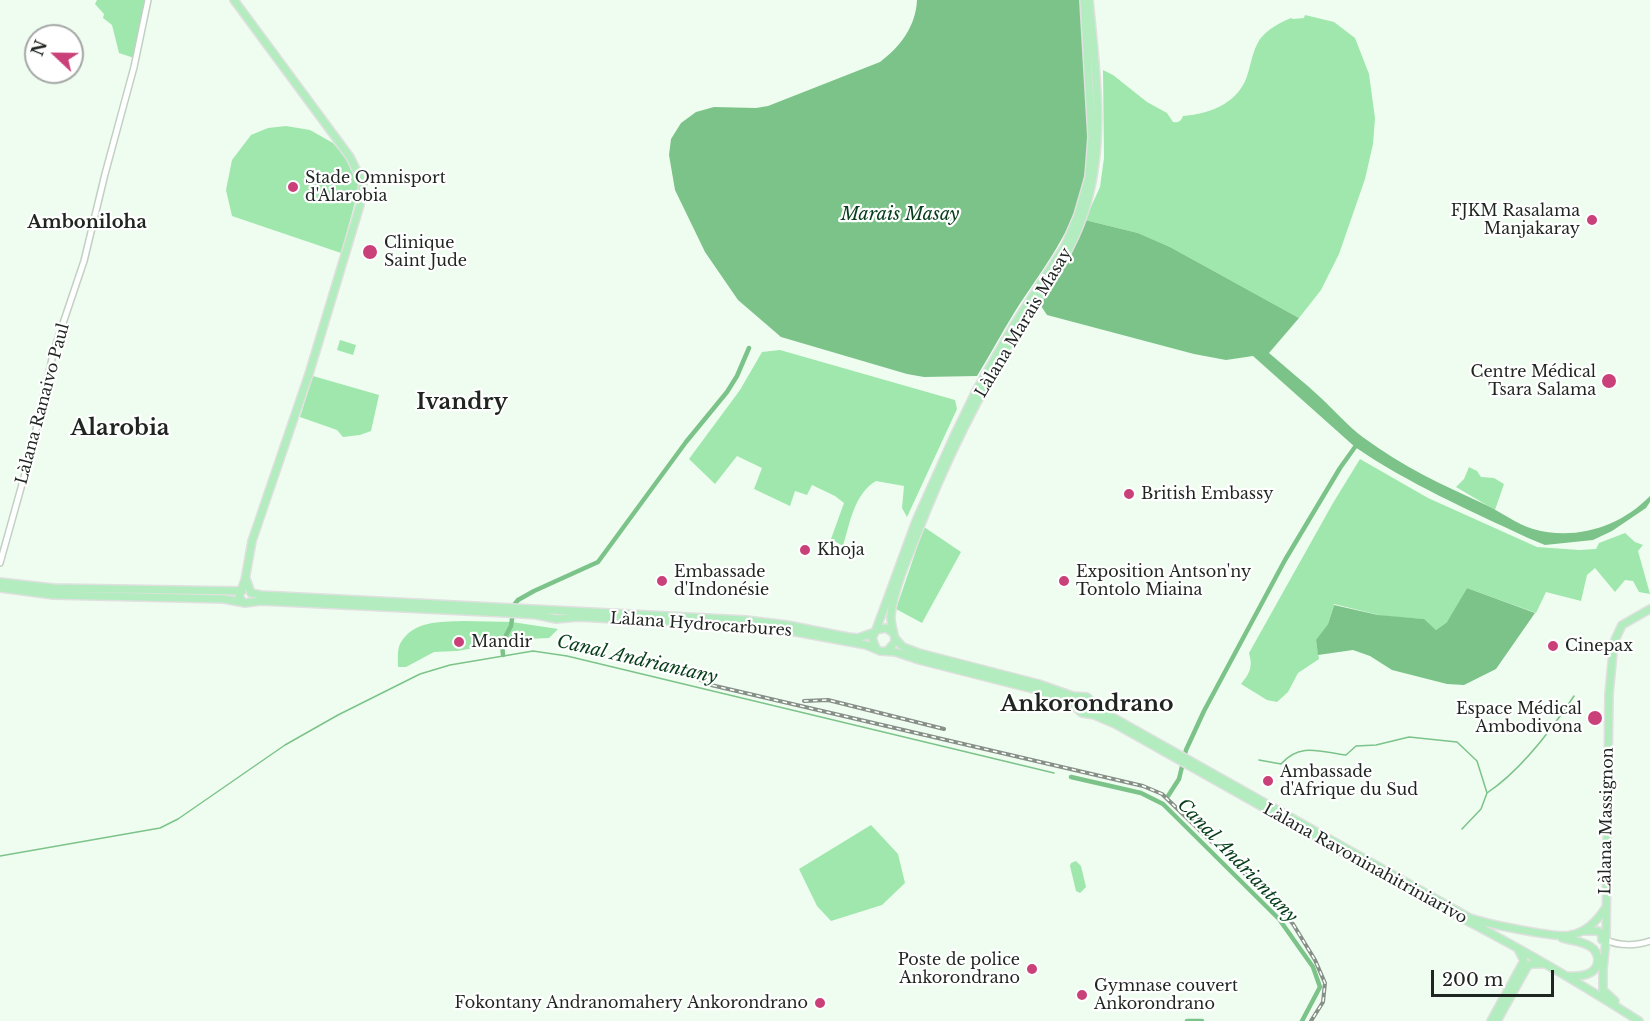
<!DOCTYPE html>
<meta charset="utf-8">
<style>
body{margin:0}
#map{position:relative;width:1650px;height:1021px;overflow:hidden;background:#effdf0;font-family:"Libre Baskerville",serif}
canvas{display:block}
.north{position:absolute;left:24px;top:24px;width:60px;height:60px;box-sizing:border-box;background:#fff;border:2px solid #a5a8a6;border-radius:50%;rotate:292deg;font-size:16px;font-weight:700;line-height:24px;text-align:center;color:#1f2520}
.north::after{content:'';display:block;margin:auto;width:21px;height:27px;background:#ca4079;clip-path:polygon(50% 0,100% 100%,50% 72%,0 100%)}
.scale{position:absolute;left:1431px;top:970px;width:123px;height:27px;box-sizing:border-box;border:3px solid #1f2520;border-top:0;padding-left:8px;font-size:18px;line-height:21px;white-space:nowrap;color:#1f2520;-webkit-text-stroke:4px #fff;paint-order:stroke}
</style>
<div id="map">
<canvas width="1650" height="1021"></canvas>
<div class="north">N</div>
<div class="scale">200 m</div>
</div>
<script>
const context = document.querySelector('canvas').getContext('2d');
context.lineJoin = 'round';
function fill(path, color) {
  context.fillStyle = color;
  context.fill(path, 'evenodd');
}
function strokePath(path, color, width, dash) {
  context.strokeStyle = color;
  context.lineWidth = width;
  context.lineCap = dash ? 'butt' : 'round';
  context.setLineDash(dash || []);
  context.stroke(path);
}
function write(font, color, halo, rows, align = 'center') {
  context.font = font + ' "Libre Baskerville",serif';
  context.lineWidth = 4.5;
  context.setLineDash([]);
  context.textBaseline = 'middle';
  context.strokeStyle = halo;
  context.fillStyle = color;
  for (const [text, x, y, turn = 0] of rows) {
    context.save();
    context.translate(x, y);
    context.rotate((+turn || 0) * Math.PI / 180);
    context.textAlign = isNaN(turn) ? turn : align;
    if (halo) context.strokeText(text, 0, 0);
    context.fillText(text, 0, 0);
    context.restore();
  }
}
fill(new Path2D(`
 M 97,0 L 146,0 L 134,58 L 119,53 L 112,25 L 103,18 L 104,14 L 95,4 Z
 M 1305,15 L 1334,22 L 1355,38 L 1369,74 L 1375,118 L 1373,144 L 1365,179 L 1339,254 L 1321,290 L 1299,318 L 1170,247 L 1138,233 L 1085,220 L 1100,187 L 1104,158 L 1103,70 L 1113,75 L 1147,102 L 1167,113 L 1173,122 C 1179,123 1181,121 1183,116 C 1208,114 1235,105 1246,79 C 1251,66 1252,51 1260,39 C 1268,29 1279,23 1291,18 L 1293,19 L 1304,18 Z
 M 286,126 L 310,130 L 333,143 L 355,169 L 360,184 L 341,253 L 232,216 L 226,190 L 232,160 L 251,135 L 268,128 Z
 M 340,340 L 356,345 L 353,355 L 337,350 Z
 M 780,350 L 955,400 L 957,409 L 907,517 L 902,508 L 904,486 L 876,481 C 854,494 850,523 843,546 L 831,539 L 844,503 L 835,496 L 812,485 L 807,495 L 795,491 L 790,506 L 754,489 L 762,468 L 737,456 L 715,484 L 689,459 L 740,390 L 762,352 Z
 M 313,376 L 379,395 L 371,431 L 360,435 L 343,437 L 337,430 L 300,417 Z
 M 1360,459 L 1428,498 L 1537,547 L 1579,550 L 1596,549 L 1599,543 L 1625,533 L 1635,542 L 1643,545 L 1638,551 L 1650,594 L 1639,592 L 1633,581 L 1625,580 L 1615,592 L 1595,568 L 1587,575 L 1581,601 L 1546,592 L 1536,613 L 1467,588 L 1448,621 L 1436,630 L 1423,619 L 1383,616 L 1334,604 L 1328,624 L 1316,641 L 1319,659 L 1298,673 L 1288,692 L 1277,702 L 1267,700 L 1241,684 C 1250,673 1253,667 1249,653 L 1333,503 Z
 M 1469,467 L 1477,471 L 1481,477 L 1494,478 L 1504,484 L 1495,510 L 1456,487 L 1464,479 Z
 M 924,527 L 961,552 L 922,623 L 896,609 Z
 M 463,621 L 512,622 L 558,629 L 549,638 L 527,639 L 509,646 L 480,647 L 457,651 L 434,652 L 406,667 L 398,667 C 398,660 397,650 400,644 C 413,620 440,622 463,621 Z
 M 871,825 L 898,854 L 905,883 L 882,905 L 831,921 L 817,906 L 799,869 Z
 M 1076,861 L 1081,866 L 1086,887 L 1080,893 L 1076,891 L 1070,866 L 1071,863 Z`), '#9fe7ac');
fill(new Path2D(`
 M 917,0 L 1080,0 C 1086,58 1095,118 1084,177 C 1075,231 1042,269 1014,313 C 1001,334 990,355 977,376 L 924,377 L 907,374 L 781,337 L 738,300 L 705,252 L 675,190 L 669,155 L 671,139 L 681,123 L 696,112 L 714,107 L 756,108 L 768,106 L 880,62 C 900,47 916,26 917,0 Z
 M 1085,220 L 1138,233 L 1170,247 L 1299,318 L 1269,353 C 1286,368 1304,382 1321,398 C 1335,411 1349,427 1364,438 C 1402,466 1442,485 1484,504 C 1500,511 1516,524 1533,529 C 1575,541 1620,527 1650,496 L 1650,502 L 1646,508 L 1612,531 L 1593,540 L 1545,545 L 1528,538 C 1469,510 1409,484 1355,447 L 1253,356 L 1226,360 L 1194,354 L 1047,315 L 1041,306 L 1043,297 L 1071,255 Z
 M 1467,588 L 1535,613 L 1496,669 L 1464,685 L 1447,684 L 1392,670 L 1370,656 L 1353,650 L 1318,655 L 1316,640 L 1328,624 L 1334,605 L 1378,615 L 1424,619 L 1436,630 L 1447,622 Z`), '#7cc389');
strokePath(new Path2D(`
 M 1259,760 L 1281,764 C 1300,742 1321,752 1346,755 L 1356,746 L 1376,745 L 1409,737 L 1457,742 L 1477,761 L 1487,793 L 1481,809 L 1462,829
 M 1487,793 C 1520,771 1552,729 1574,696
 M 0,856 L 160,828 L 178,819 L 285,745 L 338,715 L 420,674 L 450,665 L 533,651 L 567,656 L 1054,773`), '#7cc389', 1.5);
strokePath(new Path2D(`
 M 503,655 L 502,643 L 511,626 L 514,605 L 518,600 L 534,591 L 598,562 L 686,442 L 727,392 L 737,376 L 749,348
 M 1071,777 L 1141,793 L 1163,804 L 1279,919 L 1313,967 L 1320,987 L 1302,1021
 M 1168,796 L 1179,779 L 1186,750 L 1204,711 L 1285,560 L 1340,468 L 1355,447
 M 1187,1021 L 1202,1021`), '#7cc389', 4.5);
const minor = new Path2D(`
 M 0,563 L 31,452 L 54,350 L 84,261 L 105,174 L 134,67 L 148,0
 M 1606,940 C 1619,946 1636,946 1650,941`);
const major = new Path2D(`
 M 234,0 L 350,157 L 363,184 L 360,205 L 309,374 L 252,541 L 245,580 L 239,596 L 242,601
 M 246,579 L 251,593 L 261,595 L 746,620 L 787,625 L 848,637 L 858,638 L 875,632
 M 0,582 L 53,588 L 242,591
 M 0,588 L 53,595 L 224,599 L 245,603 L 261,601 L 506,613 L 537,615 L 556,619 L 579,617 L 774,628 L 866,645 L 880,651 L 895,652 L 919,660 L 1037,690 L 1071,703 L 1082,713 L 1094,715 L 1115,724 L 1440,907 C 1508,941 1575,980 1639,1021
 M 876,630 L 916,521 L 955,434 L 976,391 L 1014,325 L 1065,246 L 1078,215 L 1089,177 L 1092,137 L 1084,0
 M 895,638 L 903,647 L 919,653 L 1039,684 L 1073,696 L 1087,697 L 1096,706 L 1107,714 L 1470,918 C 1485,923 1557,939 1571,935 C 1586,932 1598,920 1606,907
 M 876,648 L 872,638 L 876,630 L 886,628 L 893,633
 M 888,650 L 895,642 C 895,633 890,625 891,615 C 894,589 906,562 916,537 C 944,464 979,393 1021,326 C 1043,290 1069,257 1083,216 C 1107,146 1096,72 1089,0
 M 1584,931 L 1598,931 L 1602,935 L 1602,940
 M 1562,938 C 1572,941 1583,941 1591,947 C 1596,950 1597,954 1598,959 C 1598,976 1579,977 1567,976
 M 1603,966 L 1603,990 L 1615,1001
 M 1603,969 L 1606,940 L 1609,694 L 1614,642 L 1622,625 L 1650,609
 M 1491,1021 L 1524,961 L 1519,951
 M 1497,1021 L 1527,967 L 1531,964 L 1542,964`);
strokePath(minor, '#c2d0c4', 8);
strokePath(major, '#e0e0e0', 10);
strokePath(minor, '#fff', 5);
strokePath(major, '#b3ecbf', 7);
const rail = new Path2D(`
 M 688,674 L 711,685 L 1143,786 L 1162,794 L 1269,897 L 1293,924 L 1315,960 L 1325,983 L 1323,1002 L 1311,1021
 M 804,701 L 828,700 L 944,729`);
strokePath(rail, '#869087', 4);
strokePath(rail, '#fff', 1.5, [4.5]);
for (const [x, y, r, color] of [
 [293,187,6,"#ca4079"],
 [1592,220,6,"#ca4079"],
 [370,252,8,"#ca4079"],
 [1609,381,8,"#ca4079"],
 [1129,494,6,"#ca4079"],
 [805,550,6,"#ca4079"],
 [662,581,6,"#ca4079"],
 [1064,581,6,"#ca4079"],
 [459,642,6,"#ca4079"],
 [1553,646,6,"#ca4079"],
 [1595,718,8,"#ca4079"],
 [1268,781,6,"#ca4079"],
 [1032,969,6,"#ca4079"],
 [1082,995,6,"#ca4079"],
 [820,1003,6,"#ca4079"]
]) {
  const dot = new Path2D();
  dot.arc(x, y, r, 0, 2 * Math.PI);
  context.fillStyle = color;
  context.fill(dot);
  strokePath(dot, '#fff', 2);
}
write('16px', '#1f2520', '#fff', [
 ["Stade Omnisport",305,178],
 ["d'Alarobia",305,196],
 ["FJKM Rasalama",1580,211,"right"],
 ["Manjakaray",1580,229,"right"],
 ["Clinique",384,243],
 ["Saint Jude",384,261],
 ["Centre Médical",1596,372,"right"],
 ["Tsara Salama",1596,390,"right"],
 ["British Embassy",1141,494],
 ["Khoja",817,550],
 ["Embassade",674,572],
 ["d'Indonésie",674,590],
 ["Exposition Antson'ny",1076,572],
 ["Tontolo Miaina",1076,590],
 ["Mandir",471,642],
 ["Cinepax",1565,646],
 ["Espace Médical",1582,709,"right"],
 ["Ambodivona",1582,727,"right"],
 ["Ambassade",1280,772],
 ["d'Afrique du Sud",1280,790],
 ["Poste de police",1020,960,"right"],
 ["Ankorondrano",1020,978,"right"],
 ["Gymnase couvert",1094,986],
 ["Ankorondrano",1094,1004],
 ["Fokontany Andranomahery Ankorondrano",808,1003,"right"]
], 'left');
write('16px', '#1f2520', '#fff', [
 ["Làlana Marais Masay",1024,323,-59],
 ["Làlana Ranaivo Paul",43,404,-75],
 ["Làlana Hydrocarbures",701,625,4],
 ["Làlana Massignon",1607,821,-89],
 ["Làlana Ravoninahitriniarivo",1365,864,29]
]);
write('italic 18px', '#063e19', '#fff', [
 ["Marais Masay",900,215],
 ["Canal Andriantany",637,660,13],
 ["Canal Andriantany",1237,861,46]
]);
write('bold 18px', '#1f2520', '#fff', [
 ["Amboniloha",87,223]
]);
write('bold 22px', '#1f2520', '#fff', [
 ["Ivandry",462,403],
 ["Alarobia",120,429],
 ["Ankorondrano",1087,705]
]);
</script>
